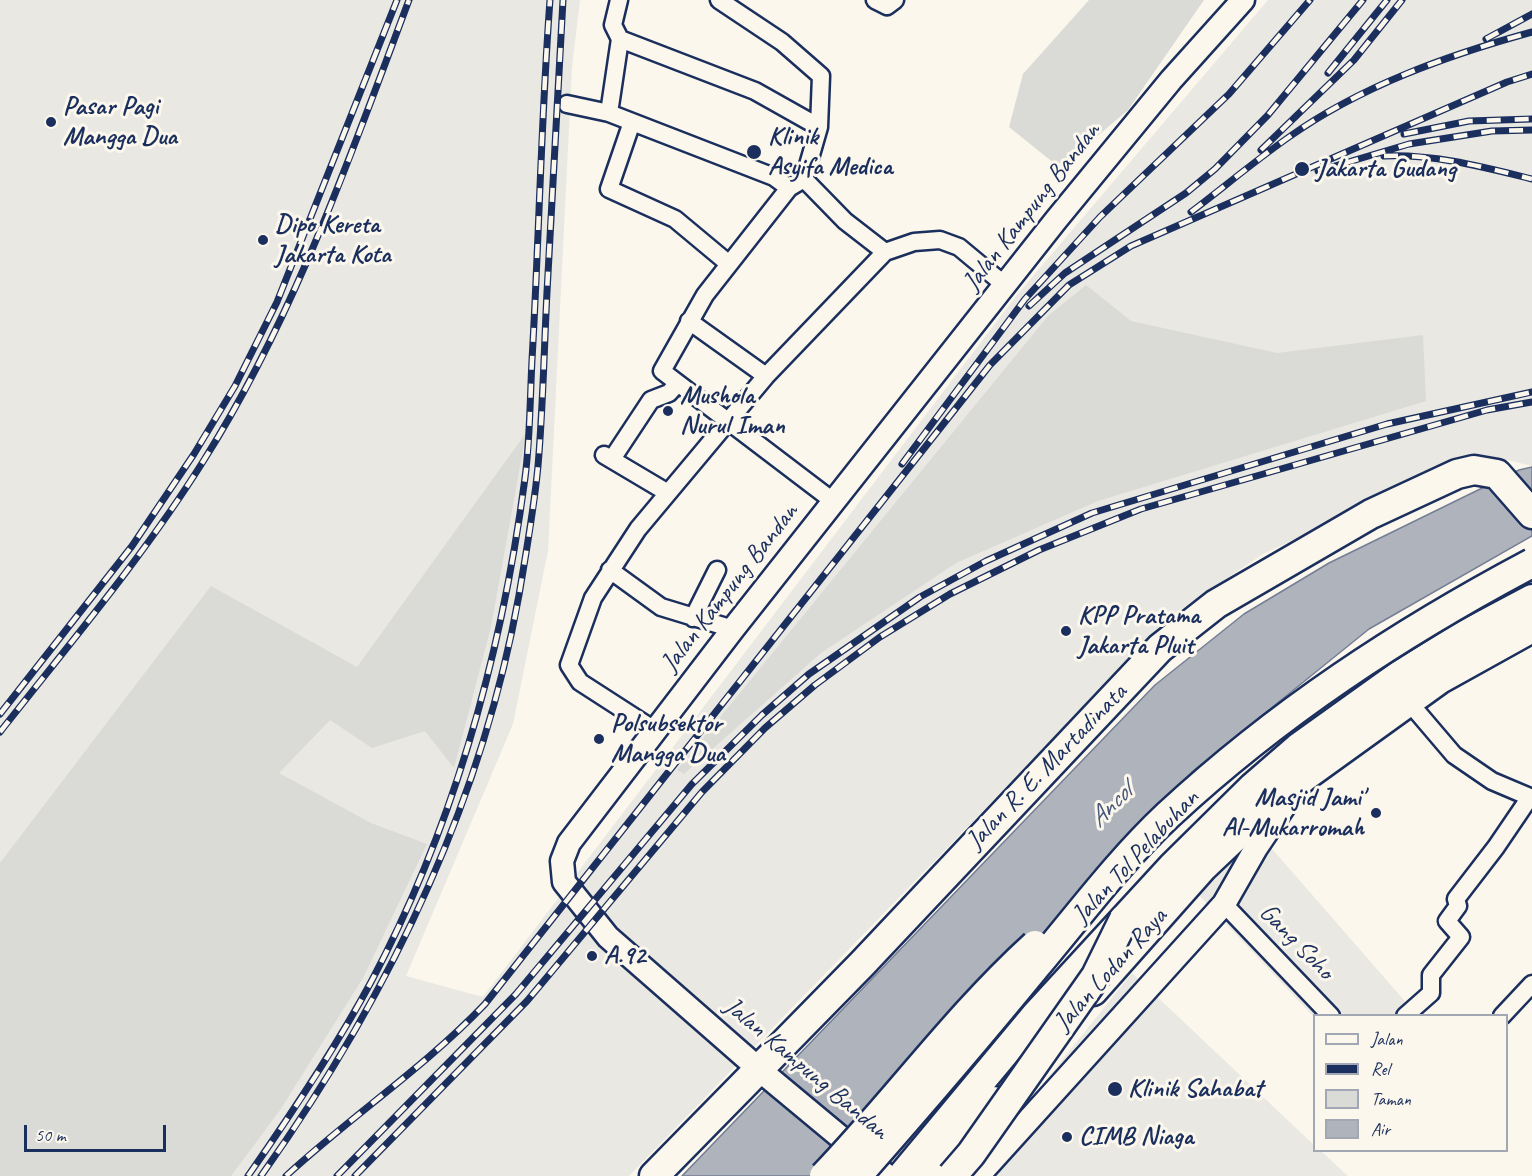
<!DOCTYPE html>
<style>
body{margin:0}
#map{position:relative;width:1532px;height:1176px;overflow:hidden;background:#fbf7ec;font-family:Caveat,sans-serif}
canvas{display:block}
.legend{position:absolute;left:1313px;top:1014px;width:195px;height:138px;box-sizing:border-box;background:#fbf7ec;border:2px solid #a1a7b3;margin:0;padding:8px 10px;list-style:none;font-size:18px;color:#1b2f5e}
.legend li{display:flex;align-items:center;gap:12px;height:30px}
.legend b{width:30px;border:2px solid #a1a7b3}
.scale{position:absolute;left:24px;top:1125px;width:142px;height:27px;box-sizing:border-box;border:3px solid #1b2f5e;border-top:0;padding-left:8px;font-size:18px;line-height:21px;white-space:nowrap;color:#1b2f5e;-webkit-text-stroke:4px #fbf7ec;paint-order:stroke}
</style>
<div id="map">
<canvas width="1532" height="1176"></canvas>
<ul class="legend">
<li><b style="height:8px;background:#fbf7ec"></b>Jalan</li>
<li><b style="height:8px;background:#1b2f5e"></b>Rel</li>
<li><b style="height:16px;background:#dadad7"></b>Taman</li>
<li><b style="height:16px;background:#afb3bb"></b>Air</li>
</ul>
<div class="scale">50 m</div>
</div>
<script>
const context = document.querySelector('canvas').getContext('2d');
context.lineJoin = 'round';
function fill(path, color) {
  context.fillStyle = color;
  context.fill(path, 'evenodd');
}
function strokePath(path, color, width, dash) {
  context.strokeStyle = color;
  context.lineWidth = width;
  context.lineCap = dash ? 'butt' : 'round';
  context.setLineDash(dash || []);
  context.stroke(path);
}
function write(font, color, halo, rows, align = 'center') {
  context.font = font + ' Caveat,sans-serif';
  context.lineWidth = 6;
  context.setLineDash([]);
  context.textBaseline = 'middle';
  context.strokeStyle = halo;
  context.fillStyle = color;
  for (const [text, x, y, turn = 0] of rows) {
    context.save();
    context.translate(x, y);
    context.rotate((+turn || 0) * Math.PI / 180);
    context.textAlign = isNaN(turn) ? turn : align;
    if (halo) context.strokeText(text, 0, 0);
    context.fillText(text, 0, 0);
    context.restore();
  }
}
fill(new Path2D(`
 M 0,0 L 580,0 L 572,67 L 548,551 L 513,724 L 406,976 L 483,997 L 1016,296 L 1268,0 L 1532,0 L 1532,466 L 1481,454 L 1263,554 L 1174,614 L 629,1176 L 0,1176 Z
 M 1253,827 L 1417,1015 L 1314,1017 L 1195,891 Z
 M 1132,973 L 1314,1145 L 1314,1150 L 1321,1151 L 1348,1176 L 969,1176 Z`), '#eae8e2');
fill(new Path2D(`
 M 1089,0 L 1204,0 L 1128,110 L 1060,168 L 1009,127 L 1023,74 Z
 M 1086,285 L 1131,321 L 1277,353 L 1423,335 L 1426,401 L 1098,501 L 956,563 L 821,653 L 684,774 L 677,770 L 1048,316 Z
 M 526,433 L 491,627 L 454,768 L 425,731 L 372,748 L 330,720 L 279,773 L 371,823 L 427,844 L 363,978 L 280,1110 L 231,1176 L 0,1176 L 0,863 L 211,586 L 357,667 Z`), '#dadad7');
const water = new Path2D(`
 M 1532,467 L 1532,536 L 1369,629 L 1192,772 L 834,1176 L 682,1176 L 1155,685 L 1244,614 L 1329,563 L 1519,470 Z`);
fill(water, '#afb3bb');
strokePath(water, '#747e96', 1.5);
const street = new Path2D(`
 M 875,0 L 887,6 L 895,0
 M 620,39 L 755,91 L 819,127
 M 567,104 L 609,113 L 774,177 L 789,188 L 804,179 L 819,127 L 821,76 L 782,42 L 719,0
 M 609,113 L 620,39 L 613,25 L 619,0
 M 632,122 L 609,189 L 675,219 L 729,264
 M 804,179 L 845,221 L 885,252
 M 789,188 L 705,295 L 662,371 L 833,501
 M 689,321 L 766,376
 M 604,455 L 668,493
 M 612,459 L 651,400 L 669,393 L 677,384
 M 610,570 L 661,607 L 733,629
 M 693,618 L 717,570
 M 1408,701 L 1454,755 L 1492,781 L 1532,798
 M 656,731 L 580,682 L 569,665 L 593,598 L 638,529 L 766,376 L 885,252 L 914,242 L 940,240 L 959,247 L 1006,286
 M 1224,904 L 1331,1016
 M 1405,1016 L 1431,993 L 1431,975 L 1461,937 L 1447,921 L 1458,906 L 1456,899 L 1496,847 L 1530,797
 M 1502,1016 L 1532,984`);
const secondary = new Path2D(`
 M 887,1176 L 768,1077 L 608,937 L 564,882 L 562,861 L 569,843 L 733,629 L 1056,220 L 1171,80 L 1243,0
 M 978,1176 L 1224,904 L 1256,848 L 1293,793`);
const highway = new Path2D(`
 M 1093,991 L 1203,867 L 1260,813 L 1304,777 L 1440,679 L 1532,628
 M 654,1176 L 862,964 L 1160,648 L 1216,604 L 1371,514 L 1457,474 L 1474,470 L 1497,474 L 1532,514
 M 902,1176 L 1036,1015 L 1173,866 L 1253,787 L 1298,748 L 1400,675 L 1466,634 L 1532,599
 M 932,1176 L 994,1101`);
strokePath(street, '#1b2f5e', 21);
strokePath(secondary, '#1b2f5e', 27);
strokePath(highway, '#1b2f5e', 33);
strokePath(street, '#fbf7ec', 16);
strokePath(secondary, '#fbf7ec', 22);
strokePath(highway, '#fbf7ec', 28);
const rail = new Path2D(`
 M 1486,39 L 1532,14
 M 1328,73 L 1387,0
 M 1404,134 L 1469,121 L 1532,119
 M 1261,150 L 1354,60 L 1402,0
 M 1384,156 C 1435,154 1483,167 1532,179
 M 1318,171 L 1409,144 L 1492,131 L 1532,130
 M 1191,212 C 1224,187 1256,160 1289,137 C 1361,86 1448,55 1532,32
 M 1029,306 L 1065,273 L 1186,193 L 1215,169 L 1268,115 L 1363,0
 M 902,464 L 1025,299 L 1100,217 L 1229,94 L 1310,0
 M 0,714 L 132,546 L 194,454 L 235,386 L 277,302 L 397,0
 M 0,732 C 70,643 144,556 204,460 C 294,317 350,157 409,0
 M 248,1176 C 292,1113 335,1049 371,982 C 454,826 502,653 525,478 C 530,440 530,399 532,360 C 539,240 541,120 550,0
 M 261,1176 C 385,1002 481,807 519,595 C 526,553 534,509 538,466 C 543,408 544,350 547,292 C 552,195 558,97 563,0
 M 286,1176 C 351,1116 424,1068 485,1004 L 990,365 L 1069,285 L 1131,246 L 1507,82 L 1532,74
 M 337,1176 L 516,994 L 692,784 L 762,715 L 809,674 L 920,597 L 986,561 L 1092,513 L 1387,424 L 1532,392
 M 355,1176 L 527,1001 L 702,792 L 765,728 L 815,685 L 880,637 L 950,594 L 1039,550 L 1141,509 L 1487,410 L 1532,402`);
strokePath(rail, '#1b2f5e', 7);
strokePath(rail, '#fbf7ec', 4.5, [14]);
const highwayBridge = new Path2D(`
 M 824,1176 C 896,1101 958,1015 1035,945
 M 857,1176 C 918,1107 978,1037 1037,965 C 1079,915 1120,860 1168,815 C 1278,713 1400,633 1532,563
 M 952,1176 L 971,1154 L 1096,976 L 1124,919`);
strokePath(highwayBridge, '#1b2f5e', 33, []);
strokePath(highwayBridge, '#fbf7ec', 28);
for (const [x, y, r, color] of [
 [51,122,6,"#1b2f5e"],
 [754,152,8,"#1b2f5e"],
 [1302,169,8,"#1b2f5e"],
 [263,240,6,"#1b2f5e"],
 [668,411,6,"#1b2f5e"],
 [1066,631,6,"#1b2f5e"],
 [599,739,6,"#1b2f5e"],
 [1376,813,6,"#1b2f5e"],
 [592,956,6,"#1b2f5e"],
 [1115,1089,8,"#1b2f5e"],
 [1067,1137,6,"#1b2f5e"]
]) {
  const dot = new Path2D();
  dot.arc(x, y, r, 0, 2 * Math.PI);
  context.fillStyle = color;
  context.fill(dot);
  strokePath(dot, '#fbf7ec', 2);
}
write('bold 26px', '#1b2f5e', '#fbf7ec', [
 ["Pasar Pagi",63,107],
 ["Mangga Dua",63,137],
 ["Klinik",768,137],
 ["Asyifa Medica",768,167],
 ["Jakarta Gudang",1316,169],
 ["Dipo Kereta",275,225],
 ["Jakarta Kota",275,255],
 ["Mushola",680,396],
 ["Nurul Iman",680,426],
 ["KPP Pratama",1078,616],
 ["Jakarta Pluit",1078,646],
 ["Polsubsektor",611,724],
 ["Mangga Dua",611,754],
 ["Masjid Jami'",1364,798,"right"],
 ["Al-Mukarromah",1364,828,"right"],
 ["A.92",604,956],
 ["Klinik Sahabat",1128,1089],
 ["CIMB Niaga",1079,1137]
], 'left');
write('26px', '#1b2f5e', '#fbf7ec', [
 ["Jalan Kampung Bandan",1032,207,-52],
 ["Jalan Kampung Bandan",730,588,-52],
 ["Jalan R. E. Martadinata",1047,767,-46],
 ["Jalan Tol Pelabuhan",1136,857,-47],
 ["Gang Soho",1296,942,46],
 ["Jalan Lodan Raya",1111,970,-48],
 ["Jalan Kampung Bandan",806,1069,40]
]);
write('italic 27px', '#47577a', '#fbf7ec', [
 ["Ancol",1111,806,-45]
]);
</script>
